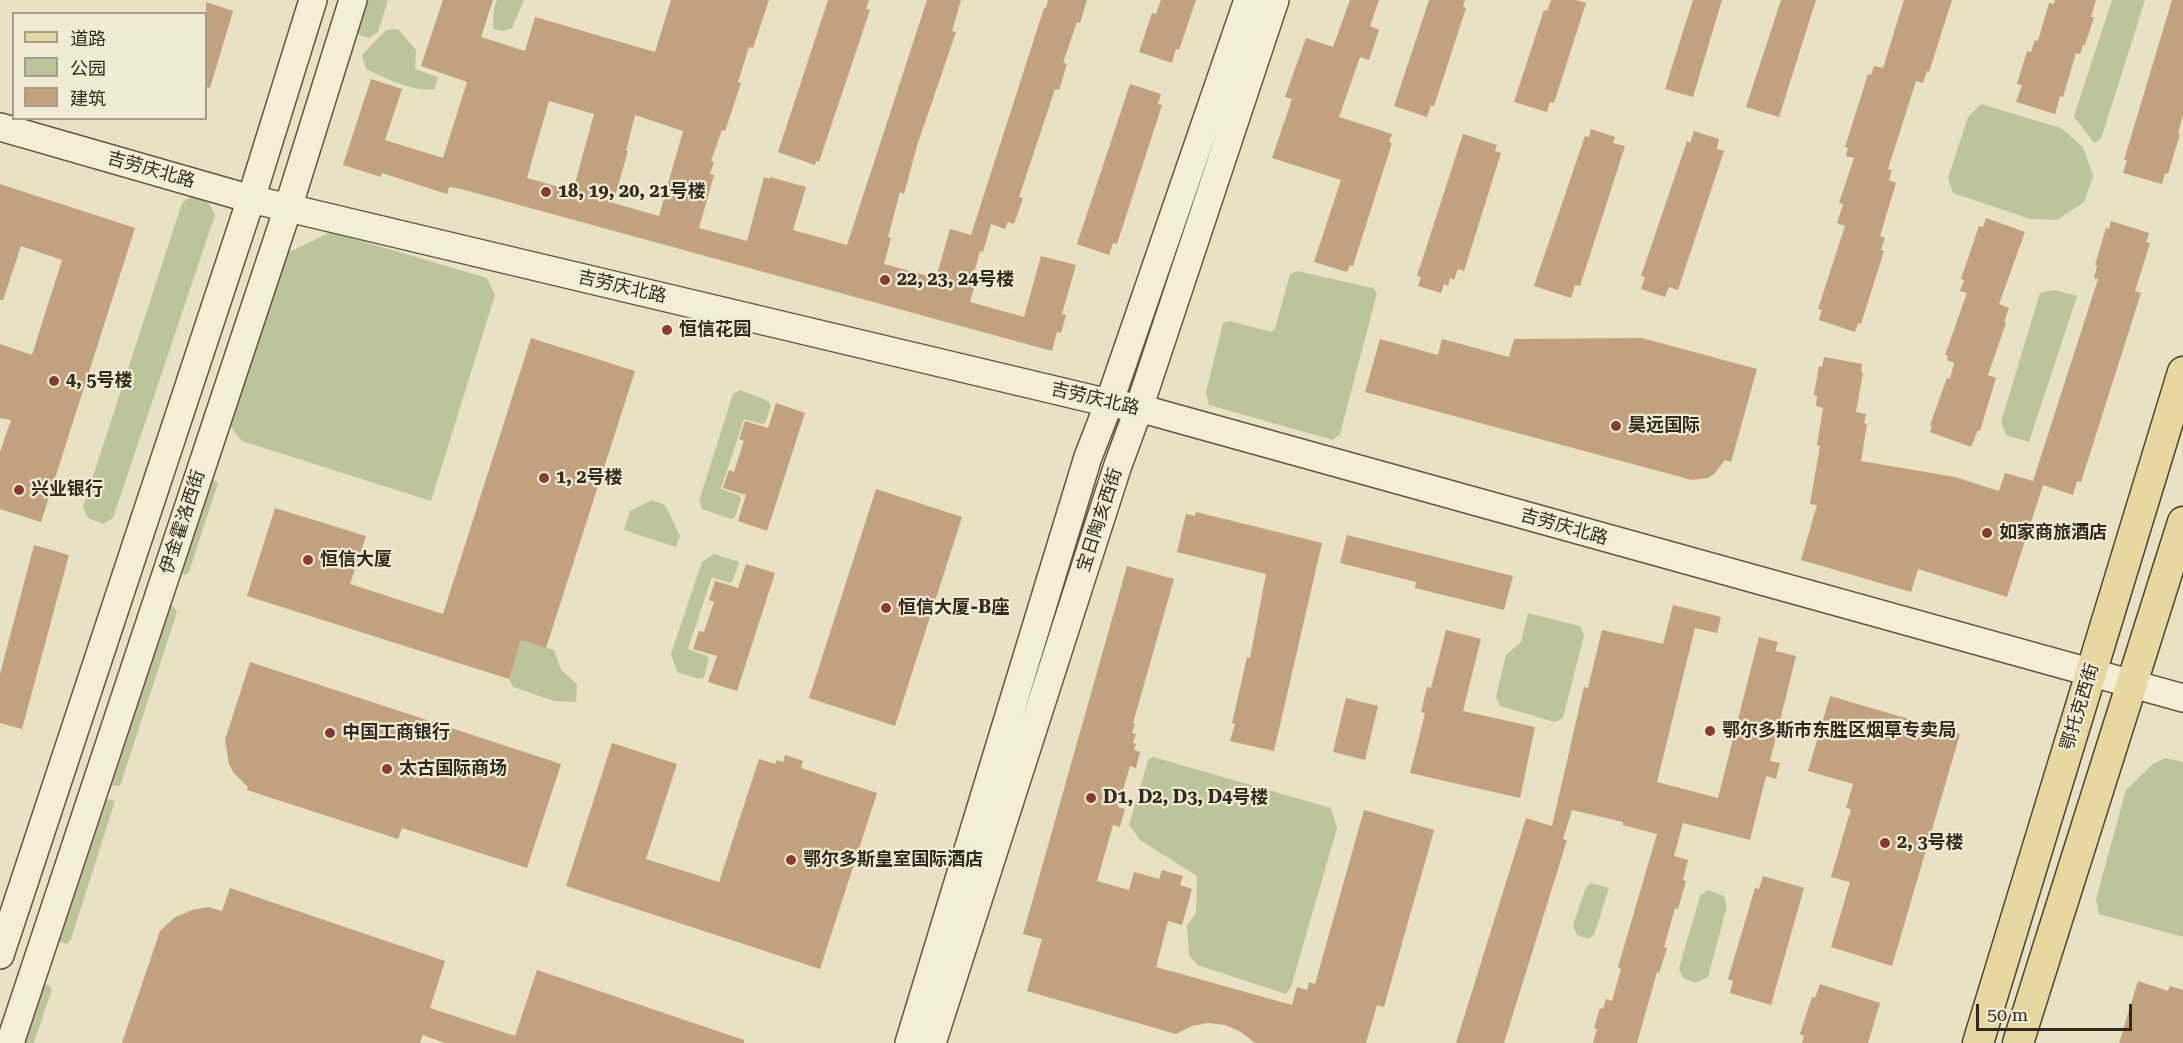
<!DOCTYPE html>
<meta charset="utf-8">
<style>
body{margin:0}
#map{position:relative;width:2183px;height:1043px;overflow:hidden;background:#e8e1c4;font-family:"Roboto Serif","Noto Sans SC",serif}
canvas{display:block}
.legend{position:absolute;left:12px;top:12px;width:195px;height:108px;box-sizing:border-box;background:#f1ebd3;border:2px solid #a59e8b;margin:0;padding:8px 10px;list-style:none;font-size:18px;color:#332a1f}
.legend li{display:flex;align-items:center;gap:12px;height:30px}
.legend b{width:30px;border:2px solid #a59e8b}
.scale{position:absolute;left:1976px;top:1004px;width:156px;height:27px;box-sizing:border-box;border:3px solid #332a1f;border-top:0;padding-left:8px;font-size:18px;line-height:21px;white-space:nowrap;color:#332a1f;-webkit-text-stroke:4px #f1ebd3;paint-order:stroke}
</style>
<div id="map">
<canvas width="2183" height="1043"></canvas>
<ul class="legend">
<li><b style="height:8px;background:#e7d8a1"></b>道路</li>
<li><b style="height:16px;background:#bcc59a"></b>公园</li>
<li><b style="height:16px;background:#c2a17f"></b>建筑</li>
</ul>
<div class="scale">50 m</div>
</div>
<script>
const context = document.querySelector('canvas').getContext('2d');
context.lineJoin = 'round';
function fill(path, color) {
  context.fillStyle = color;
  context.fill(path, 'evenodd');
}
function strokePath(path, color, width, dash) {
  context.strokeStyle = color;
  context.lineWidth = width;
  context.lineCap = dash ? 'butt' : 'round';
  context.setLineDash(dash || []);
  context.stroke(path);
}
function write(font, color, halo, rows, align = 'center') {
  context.font = font + ' "Roboto Serif","Noto Sans SC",serif';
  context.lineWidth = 4.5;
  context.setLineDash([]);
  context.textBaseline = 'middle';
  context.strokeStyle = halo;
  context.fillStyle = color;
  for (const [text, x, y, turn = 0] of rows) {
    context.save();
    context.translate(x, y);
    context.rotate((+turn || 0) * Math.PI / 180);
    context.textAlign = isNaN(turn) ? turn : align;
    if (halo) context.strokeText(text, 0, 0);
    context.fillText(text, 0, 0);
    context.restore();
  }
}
fill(new Path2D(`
 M 360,0 L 388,0 L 378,32 L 369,38 L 356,34 Z
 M 497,0 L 524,0 L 512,28 L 503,31 L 493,29 L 494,8 Z
 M 2112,0 L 2145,0 L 2101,139 L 2094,143 L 2074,116 Z
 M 398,29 L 416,50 L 415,69 L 438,77 L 435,89 C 410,92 389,79 366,69 L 362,55 L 386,30 Z
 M 1981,104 L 2061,128 L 2083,147 L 2093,176 L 2084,202 L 2057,220 L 2030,219 L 1953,193 L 1948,178 L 1968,117 Z
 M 192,196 L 209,203 L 215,215 L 113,518 L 103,524 L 88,518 L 83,507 L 182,203 Z
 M 331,232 L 487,278 L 495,295 L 431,501 L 242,441 L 226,421 L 283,255 Z
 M 1297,271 L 1373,288 L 1377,293 L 1340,434 L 1333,440 L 1209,405 L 1206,392 L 1223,323 L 1230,321 L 1271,332 L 1275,329 L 1290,274 Z
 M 2055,290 L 2077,296 L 2029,442 L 2006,435 L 2001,422 L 2040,293 Z
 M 740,390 L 768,401 L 771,405 L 766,422 L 762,424 L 744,419 L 721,489 L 739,495 L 741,499 L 735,517 L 731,519 L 702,509 L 699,501 L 733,394 Z
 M 210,477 L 218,483 L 189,572 L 185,575 L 179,572 Z
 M 652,500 L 665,505 L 680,536 L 676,547 L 624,530 L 630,511 Z
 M 714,554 L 739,562 L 733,580 L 730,583 L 712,577 L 688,649 L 707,656 L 709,660 L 704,677 L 699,679 L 677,672 L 671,654 L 702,562 Z
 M 167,604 L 174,607 L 177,612 L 120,786 L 109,785 Z
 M 1528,613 L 1580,626 L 1584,635 L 1563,718 L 1555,722 L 1500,706 L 1496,697 L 1506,655 L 1521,642 Z
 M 521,640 L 554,650 L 561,670 L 577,684 L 576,702 L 554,701 L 513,687 L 509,679 Z
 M 1153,757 L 1331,808 L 1337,828 L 1291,987 L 1286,994 L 1197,965 L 1189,955 L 1187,926 L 1196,913 L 1197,876 L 1140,840 L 1129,825 L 1148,760 Z
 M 2165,758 L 2183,762 L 2183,937 L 2099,914 L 2096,899 L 2126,790 L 2153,764 Z
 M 97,796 L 115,801 L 71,939 L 67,944 L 51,939 Z
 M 1591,883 L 1609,888 L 1594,935 L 1588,939 L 1577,935 L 1573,925 L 1586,887 Z
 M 1708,890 L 1724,896 L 1727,906 L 1708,977 L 1695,983 L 1683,978 L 1679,968 L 1700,896 Z
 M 39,982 L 48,985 L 52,989 L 34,1043 L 18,1043 Z`), '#bcc59a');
fill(new Path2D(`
 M 443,0 L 493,0 L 481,37 L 525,51 L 535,17 L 655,52 L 671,0 L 769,0 L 753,48 L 749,47 L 738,82 L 741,83 L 725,131 L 722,130 L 711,161 L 714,162 L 710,174 L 714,175 L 699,228 L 747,241 L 764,177 L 770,179 L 770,177 L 806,187 L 793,230 L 847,245 L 927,0 L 961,0 L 952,31 L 956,32 L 917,146 L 904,194 L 900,192 L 888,237 L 891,238 L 884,264 L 936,278 L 950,229 L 971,235 L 1044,8 L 1046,8 L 1048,0 L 1087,0 L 1080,23 L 1077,22 L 1063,63 L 1067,64 L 1059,90 L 1055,89 L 1019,197 L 1023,198 L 1014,224 L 1008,222 L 1005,229 L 991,224 L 983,252 L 980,251 L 970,287 L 974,288 L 970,302 L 1024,317 L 1041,256 L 1076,265 L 1062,314 L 1066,315 L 1061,333 L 1057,332 L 1052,351 L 461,189 L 449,187 L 447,194 L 382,173 L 381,177 L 343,165 L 371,79 L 402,89 L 385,140 L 443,158 L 467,82 L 421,66 ZM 549,101 L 594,114 L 573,191 L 527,178 ZM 635,115 L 683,131 L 659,216 L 613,203 L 628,151 L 626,151 Z
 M 828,0 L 869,0 L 866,9 L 870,10 L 819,162 L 816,161 L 815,165 L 778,152 Z
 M 1161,0 L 1196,0 L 1179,50 L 1176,49 L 1172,63 L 1139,52 L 1152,13 L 1156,14 Z
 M 1350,0 L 1379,0 L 1370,26 L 1379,30 L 1369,60 L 1360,57 L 1339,117 L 1392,134 L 1389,142 L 1392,143 L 1353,266 L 1350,265 L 1347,272 L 1314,262 L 1341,180 L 1272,158 L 1292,99 L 1285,97 L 1306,38 L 1333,47 Z
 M 1429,0 L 1465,0 L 1463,7 L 1466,8 L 1434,106 L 1431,105 L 1427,117 L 1394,106 Z
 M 1551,0 L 1576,0 L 1586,3 L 1554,103 L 1550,102 L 1547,112 L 1514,102 L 1544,10 L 1547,11 Z
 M 1693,0 L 1722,0 L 1693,97 L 1665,89 Z
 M 1781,0 L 1816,0 L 1779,117 L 1746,107 Z
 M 1904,0 L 1952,0 L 1929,72 L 1927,71 L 1923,83 L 1916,81 L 1888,169 L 1892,170 L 1889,180 L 1896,183 L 1880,236 L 1885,238 L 1881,250 L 1884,251 L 1861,324 L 1858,323 L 1855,332 L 1819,320 L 1822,310 L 1818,309 L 1845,226 L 1837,223 L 1843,204 L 1839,203 L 1854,158 L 1846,156 L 1848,148 L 1845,147 L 1868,74 L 1871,75 L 1874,66 L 1883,68 Z
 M 2055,0 L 2096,0 L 2091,17 L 2094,17 L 2085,45 L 2083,45 L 2080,54 L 2076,53 L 2063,97 L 2060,96 L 2055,114 L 2016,102 L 2022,85 L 2017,84 L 2027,51 L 2031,52 L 2035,40 L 2038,41 L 2049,3 L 2054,4 Z
 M 2172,0 L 2183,0 L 2183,115 L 2178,133 L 2180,134 L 2168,174 L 2165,173 L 2162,184 L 2123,173 L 2127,160 L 2124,160 Z
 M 206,2 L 233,11 L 210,88 L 206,87 Z
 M 1130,84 L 1161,94 L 1158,104 L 1162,105 L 1117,244 L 1113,243 L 1109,255 L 1077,244 Z
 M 1591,129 L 1615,137 L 1613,143 L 1625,146 L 1580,286 L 1575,285 L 1571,298 L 1534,286 L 1585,136 L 1589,137 Z
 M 1694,131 L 1719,139 L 1717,149 L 1724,151 L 1678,290 L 1669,287 L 1665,297 L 1641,289 L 1645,277 L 1641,276 L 1687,141 L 1690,143 Z
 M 1463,134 L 1497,145 L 1495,151 L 1501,153 L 1464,271 L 1458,269 L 1454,280 L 1450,278 L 1448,286 L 1444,284 L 1441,293 L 1418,286 L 1421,277 L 1417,276 Z
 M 0,184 L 135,228 L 41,522 L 0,509 L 0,452 L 11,420 L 0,418 L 0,344 L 32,355 L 62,260 L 21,246 L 3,300 L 0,300 Z
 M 1986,218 L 2025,232 L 1999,304 L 2009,308 L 2004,322 L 2006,323 L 1988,375 L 1996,378 L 1980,431 L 1978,430 L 1971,447 L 1930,432 L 1932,426 L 1930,425 L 1947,378 L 1950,379 L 1954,363 L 1947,360 L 1948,356 L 1945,355 L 1967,293 L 1960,291 L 1964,280 L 1961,279 L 1979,226 L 1983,227 Z
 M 2111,221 L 2149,233 L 2146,242 L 2150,243 L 2135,291 L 2141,293 L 2081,482 L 2077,481 L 2073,495 L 2043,485 L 2007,597 L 1918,569 L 1911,592 L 1801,560 L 1817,505 L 1810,504 L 1820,446 L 1817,445 L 1823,408 L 1816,406 L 1817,396 L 1814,395 L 1819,366 L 1822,367 L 1824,357 L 1862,364 L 1861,372 L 1863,373 L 1856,412 L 1866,414 L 1864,423 L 1867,424 L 1861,461 L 1955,477 L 1999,491 L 2005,473 L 2033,481 L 2098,279 L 2094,278 L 2097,266 L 2095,265 L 2106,228 L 2109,229 Z
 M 531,338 L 635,371 L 546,648 L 521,640 L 509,679 L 247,596 L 275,508 L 366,536 L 350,584 L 443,614 Z
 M 1642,338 L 1757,369 L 1731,462 L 1725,460 L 1714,474 L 1708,478 L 1692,480 L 1365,392 L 1380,339 L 1438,355 L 1442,339 L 1509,357 L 1514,339 Z
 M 776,403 L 805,413 L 767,531 L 738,521 L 746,495 L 723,488 L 729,470 L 734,472 L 744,441 L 739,439 L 745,421 L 768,428 Z
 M 876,489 L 962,517 L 895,726 L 809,698 Z
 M 1196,512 L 1322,543 L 1274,751 L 1230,741 L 1235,724 L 1232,723 L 1247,657 L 1250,658 L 1266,574 L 1177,552 L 1186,514 L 1195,516 Z
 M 1347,535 L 1513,576 L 1504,610 L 1415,588 L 1416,582 L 1340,563 Z
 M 34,545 L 69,555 L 22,729 L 0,723 L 0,674 Z
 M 746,564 L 775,573 L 737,691 L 708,682 L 717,656 L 693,649 L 699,631 L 704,632 L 714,602 L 709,600 L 715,581 L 738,588 Z
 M 1127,566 L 1174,579 L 1133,723 L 1135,723 L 1132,733 L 1136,734 L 1133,743 L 1136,744 L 1134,750 L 1140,752 L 1136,768 L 1130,766 L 1118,807 L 1125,809 L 1120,827 L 1113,825 L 1097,881 L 1129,890 L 1134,872 L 1159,879 L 1162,870 L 1183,876 L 1180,885 L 1192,889 L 1182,925 L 1168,921 L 1156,967 L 1292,1005 L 1297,987 L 1307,990 L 1309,982 L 1315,984 L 1364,810 L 1434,830 L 1384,1007 L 1377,1005 L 1366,1043 L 1255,1043 L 1241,1032 L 1225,1025 L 1208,1023 L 1192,1026 L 1176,1034 L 1027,991 L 1042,939 L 1023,934 Z
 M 1673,605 L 1721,617 L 1717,633 L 1695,628 L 1657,782 L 1718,798 L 1759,637 L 1778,642 L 1775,651 L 1796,656 L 1770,761 L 1780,763 L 1776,779 L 1766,776 L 1750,840 L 1683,823 L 1674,856 L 1688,860 L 1683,880 L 1686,881 L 1678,909 L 1675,908 L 1664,947 L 1667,948 L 1659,973 L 1657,972 L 1637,1043 L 1593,1043 L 1597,1029 L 1594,1028 L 1600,1008 L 1603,1009 L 1606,999 L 1612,1001 L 1621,969 L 1618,967 L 1657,834 L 1623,825 L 1623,822 L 1572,810 L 1563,839 L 1567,840 L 1504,1043 L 1456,1043 L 1526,818 L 1552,826 L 1584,687 L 1588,688 L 1602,630 L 1663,644 Z
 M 1446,630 L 1481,639 L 1463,711 L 1535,727 L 1520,798 L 1410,773 L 1425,713 L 1421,712 L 1427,687 L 1431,688 Z
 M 250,662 L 561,764 L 527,868 L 402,828 L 398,839 L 247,790 L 248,787 L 233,772 L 229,764 L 225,740 Z
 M 1830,696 L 1960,734 L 1892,966 L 1831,947 L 1850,882 L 1831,877 L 1851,809 L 1846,808 L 1853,784 L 1808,771 Z
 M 1346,698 L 1378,706 L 1365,760 L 1333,752 Z
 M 612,743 L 677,764 L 646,859 L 719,882 L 759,759 L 775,764 L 777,760 L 783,762 L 785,755 L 803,761 L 801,768 L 877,793 L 820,969 L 566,886 Z
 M 1763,876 L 1804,888 L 1771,1005 L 1730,993 L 1733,981 L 1728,979 L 1755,888 L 1759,889 Z
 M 230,888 L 445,961 L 430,1008 L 515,1036 L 537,970 L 744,1040 L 744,1043 L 445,1043 L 423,1035 L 420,1043 L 122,1043 L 160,931 L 174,918 L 192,910 L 208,907 L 222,911 Z
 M 2138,981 L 2168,991 L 2170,986 L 2183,990 L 2183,1043 L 2119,1043 Z
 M 1820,984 L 1880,1003 L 1868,1043 L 1802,1043 L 1804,1036 L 1800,1034 L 1812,997 L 1815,998 Z`), '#c2a17f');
const secondary = new Path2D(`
 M 0,127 L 251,199 L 1109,403 L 1139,408 L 2183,698
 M 0,955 L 251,199 L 313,0
 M 10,1043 L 288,208 L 353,0
 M 909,1043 L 1088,457 L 1109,403 L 1248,0
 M 932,1043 L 1118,465 L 1139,408 L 1275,0`);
const primary = new Path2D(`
 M 1978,1043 L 2183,372
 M 2018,1043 L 2183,522`);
strokePath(secondary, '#635540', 30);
strokePath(primary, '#4f4231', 33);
strokePath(secondary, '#f4eed7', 27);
strokePath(primary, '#e7d8a1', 30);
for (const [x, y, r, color] of [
 [546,192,6,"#883c34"],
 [885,280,6,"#883c34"],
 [667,330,6,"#883c34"],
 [54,381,6,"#883c34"],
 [1616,426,6,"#883c34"],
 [544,478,6,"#883c34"],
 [19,490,6,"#883c34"],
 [1987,533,6,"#883c34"],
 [308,560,6,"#883c34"],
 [886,608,6,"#883c34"],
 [1710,731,6,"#883c34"],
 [330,733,6,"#883c34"],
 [387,769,6,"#883c34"],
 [1091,798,6,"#883c34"],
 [1885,843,6,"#883c34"],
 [791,860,6,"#883c34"]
]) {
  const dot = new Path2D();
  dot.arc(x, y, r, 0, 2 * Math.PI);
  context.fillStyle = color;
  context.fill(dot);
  strokePath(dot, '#f1ebd3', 2);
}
write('18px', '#332a1f', '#f1ebd3', [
 ["吉劳庆北路",151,170,16],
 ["吉劳庆北路",622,287,13],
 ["吉劳庆北路",1095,399,13],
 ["宝日陶亥西街",1100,520,-72],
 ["伊金霍洛西街",183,522,-72],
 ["吉劳庆北路",1564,527,16],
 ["鄂托克西街",2080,707,-73]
]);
write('bold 18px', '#332a1f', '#f1ebd3', [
 ["18, 19, 20, 21号楼",558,192],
 ["22, 23, 24号楼",897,280],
 ["恒信花园",679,330],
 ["4, 5号楼",66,381],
 ["昊远国际",1628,426],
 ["1, 2号楼",556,478],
 ["兴业银行",31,490],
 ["如家商旅酒店",1999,533],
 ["恒信大厦",320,560],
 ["恒信大厦-B座",898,608],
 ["鄂尔多斯市东胜区烟草专卖局",1722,731],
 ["中国工商银行",342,733],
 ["太古国际商场",399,769],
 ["D1, D2, D3, D4号楼",1103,798],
 ["2, 3号楼",1897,843],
 ["鄂尔多斯皇室国际酒店",803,860]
], 'left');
</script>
